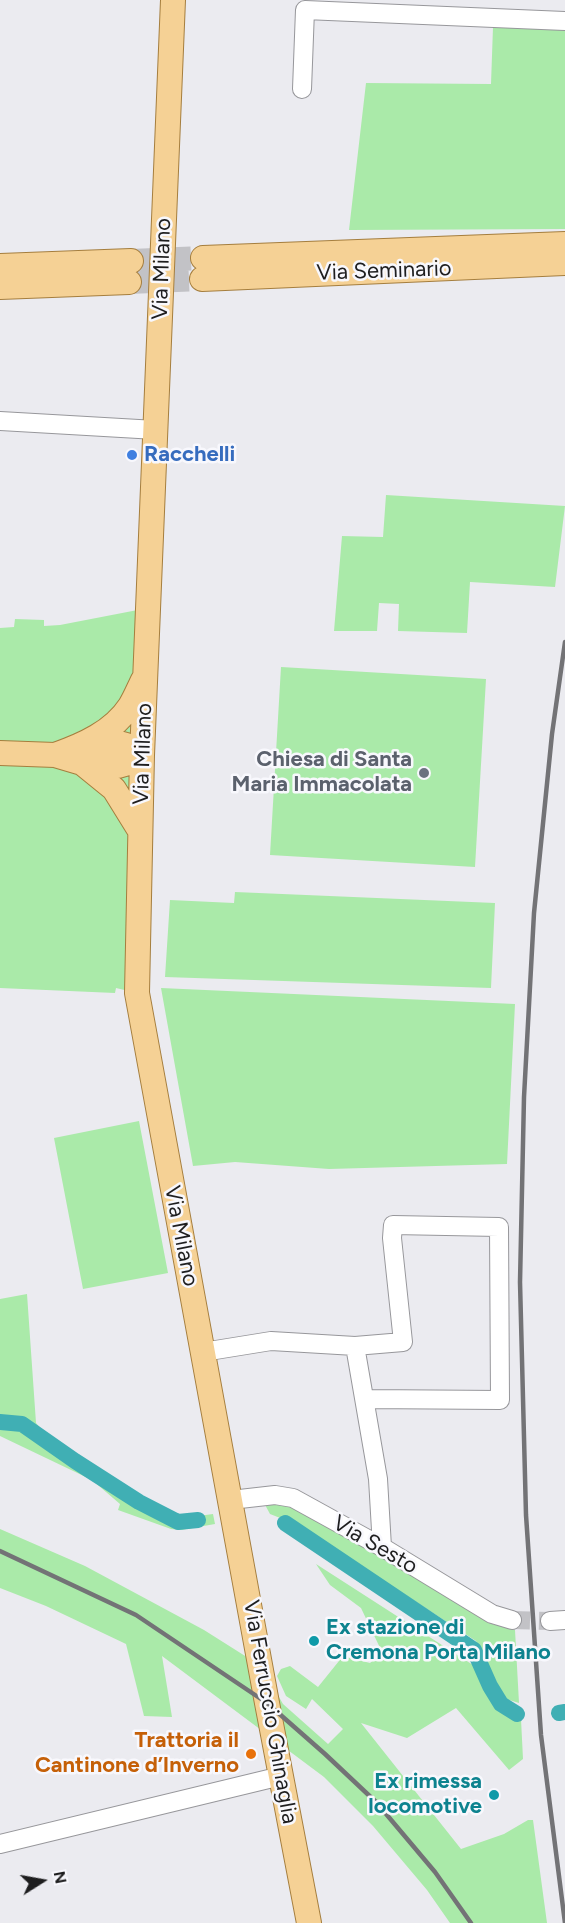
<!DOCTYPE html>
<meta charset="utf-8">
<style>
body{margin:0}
#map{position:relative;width:565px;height:1923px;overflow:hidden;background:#ebebf0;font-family:Figtree,sans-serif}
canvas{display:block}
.north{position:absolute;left:12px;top:1851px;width:60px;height:60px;-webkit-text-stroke:4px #f8f8fd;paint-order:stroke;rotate:79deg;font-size:16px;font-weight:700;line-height:24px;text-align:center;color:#1e1e1f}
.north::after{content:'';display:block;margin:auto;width:21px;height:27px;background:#1e1e1f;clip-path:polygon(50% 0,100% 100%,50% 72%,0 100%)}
</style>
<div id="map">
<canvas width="565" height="1923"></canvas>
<div class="north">N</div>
</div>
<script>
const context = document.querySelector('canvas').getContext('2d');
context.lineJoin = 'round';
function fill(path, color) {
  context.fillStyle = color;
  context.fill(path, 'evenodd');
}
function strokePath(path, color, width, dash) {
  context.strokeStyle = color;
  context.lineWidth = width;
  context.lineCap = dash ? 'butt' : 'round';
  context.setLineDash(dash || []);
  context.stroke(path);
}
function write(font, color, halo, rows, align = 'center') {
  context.font = font + ' Figtree,sans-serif';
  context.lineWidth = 5;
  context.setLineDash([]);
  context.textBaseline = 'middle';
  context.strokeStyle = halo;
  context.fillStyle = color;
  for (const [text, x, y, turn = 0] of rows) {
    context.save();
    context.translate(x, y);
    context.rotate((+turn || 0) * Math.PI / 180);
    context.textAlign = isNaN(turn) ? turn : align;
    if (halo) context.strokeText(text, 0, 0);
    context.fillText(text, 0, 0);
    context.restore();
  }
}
fill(new Path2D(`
 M 493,27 L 565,30 L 565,229 L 349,230 L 366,83 L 491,84 Z
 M 386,495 L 565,506 L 555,587 L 470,582 L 467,633 L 398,631 L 399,604 L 379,603 L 377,631 L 334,631 L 342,536 L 383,537 Z
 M 148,608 L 137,993 L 116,988 L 115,993 L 0,988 L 0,628 L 14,627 L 15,619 L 44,620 L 44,626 L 60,625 Z
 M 281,667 L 486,679 L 475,867 L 270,855 Z
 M 235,892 L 495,903 L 491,988 L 165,977 L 170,900 L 234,903 Z
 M 161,988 L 515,1004 L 507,1164 L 329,1169 L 235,1162 L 193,1166 Z
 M 139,1121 L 168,1273 L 83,1289 L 54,1138 Z
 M 27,1294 L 36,1423 L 51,1440 L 176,1519 L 213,1514 L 215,1524 L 181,1530 L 171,1529 L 118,1510 L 120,1504 L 92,1480 L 0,1436 L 0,1299 Z
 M 263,1501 L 293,1504 L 377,1552 L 489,1623 L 515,1630 L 519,1703 L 503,1698 L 476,1641 L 298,1525 L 270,1514 Z
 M 0,1529 L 85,1566 L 204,1630 L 261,1666 L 283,1704 L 328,1744 L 343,1729 L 312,1699 L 306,1709 L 286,1696 L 277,1676 L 281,1669 L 290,1666 L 318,1687 L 343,1656 L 370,1663 L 382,1652 L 361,1608 L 330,1585 L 316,1564 L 473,1665 L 494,1707 L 521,1719 L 523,1759 L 509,1770 L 456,1708 L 407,1738 L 361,1723 L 461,1849 L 504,1834 L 528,1820 L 533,1820 L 547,1923 L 450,1923 L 427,1890 L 373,1826 L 324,1777 L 162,1656 L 172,1717 L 144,1716 L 126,1644 L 46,1606 L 0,1588 Z`), '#aaeaa9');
strokePath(new Path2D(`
 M 0,1422 L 22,1424 L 75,1461 L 139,1502 L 178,1522 L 198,1520
 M 285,1523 L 474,1650 L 490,1686 L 501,1704 L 517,1714
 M 559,1713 L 565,1712`), '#40afb4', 16);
strokePath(new Path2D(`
 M 512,1620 L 550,1621`), '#c2c2c6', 18, [18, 9]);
strokePath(new Path2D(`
 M 131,261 L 203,258
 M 129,282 L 202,279`), '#c2c2c6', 24, [24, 12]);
const minor = new Path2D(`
 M 302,89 L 305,10 L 565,21
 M 0,421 L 156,430
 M 355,1346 L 378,1479 L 382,1547
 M 203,1352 L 271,1341 L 355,1346 L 403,1342 L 392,1238 L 393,1225 L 499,1227 L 500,1400 L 365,1399
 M 231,1500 L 275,1495 L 293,1498 L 382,1547 L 492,1614 L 512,1620
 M 550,1621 L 565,1620
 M 0,1844 L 281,1776`);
const major = new Path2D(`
 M 173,0 L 142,755 L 137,993 L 267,1703 L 309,1923
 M 203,258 L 565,244
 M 0,266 L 131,261
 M 202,279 L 565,263
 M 0,287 L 129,282
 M 85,744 C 109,743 123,738 142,755
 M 0,753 L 55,755 L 82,763 L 118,766 L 132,762 L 142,755
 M 55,755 C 83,745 113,732 130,706 C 135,698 139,688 143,680
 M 82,763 L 114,789 L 140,831`);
strokePath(minor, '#97979b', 20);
strokePath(major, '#a57e3e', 26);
strokePath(minor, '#fff', 18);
strokePath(major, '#f5d195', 24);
strokePath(new Path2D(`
 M 565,642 L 552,734 L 534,913 L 524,1097 L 520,1282 L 526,1515 L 541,1735 L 565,1923
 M 0,1551 L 136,1615 L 267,1703 L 325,1754 L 376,1802 L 435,1872 L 471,1923`), '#737376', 4.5);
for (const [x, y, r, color] of [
 [132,455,6,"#3f7fe0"],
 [424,773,6,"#6b7280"],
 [314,1641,6,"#0f9aa8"],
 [251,1754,6,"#e8710a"],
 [494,1795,6,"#0f9aa8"]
]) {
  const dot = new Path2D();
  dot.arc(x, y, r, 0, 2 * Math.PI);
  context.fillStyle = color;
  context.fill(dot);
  strokePath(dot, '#f8f8fd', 2);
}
write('22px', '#1e1e1f', '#f8f8fd', [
 ["Via Milano",162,269,-88],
 ["Via Seminario",384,271,-2],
 ["Via Milano",143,754,-88],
 ["Via Milano",181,1236,79],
 ["Via Sesto",375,1545,30],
 ["Via Ferruccio Ghinaglia",270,1712,80]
]);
write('bold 22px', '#366cbe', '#f8f8fd', [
 ["Racchelli",144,455]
], 'left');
write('bold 22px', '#5b616d', '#f8f8fd', [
 ["Chiesa di Santa",412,760],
 ["Maria Immacolata",412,785]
], 'right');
write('bold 22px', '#0d838f', '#f8f8fd', [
 ["Ex stazione di",326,1628],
 ["Cremona Porta Milano",326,1653],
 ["Ex rimessa",482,1782,"right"],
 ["locomotive",482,1807,"right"]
], 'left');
write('bold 22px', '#c56008', '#f8f8fd', [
 ["Trattoria il",239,1741],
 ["Cantinone d’Inverno",239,1766]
], 'right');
</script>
